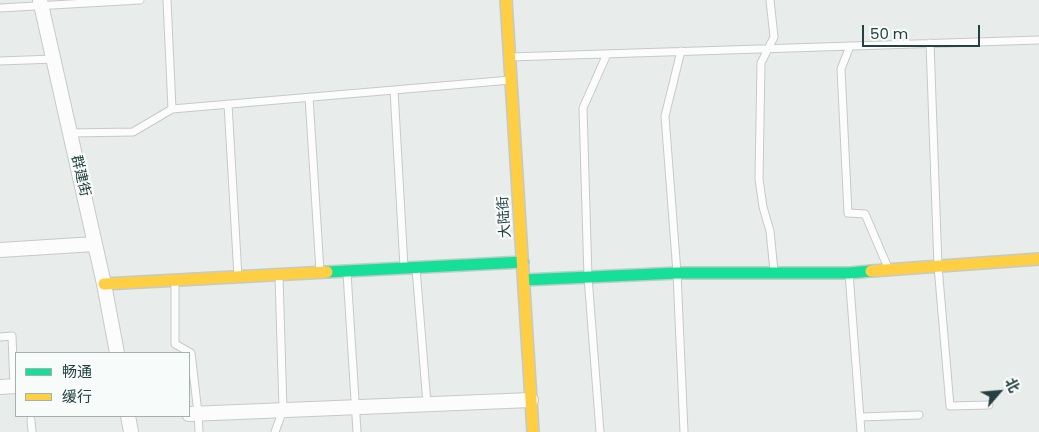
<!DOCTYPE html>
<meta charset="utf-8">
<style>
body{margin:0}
#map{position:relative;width:1039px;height:432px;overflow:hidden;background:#e8edec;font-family:Poppins,"Noto Sans SC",sans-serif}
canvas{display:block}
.legend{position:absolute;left:15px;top:352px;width:175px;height:65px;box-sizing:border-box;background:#f7fbfa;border:1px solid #a3b1b0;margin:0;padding:6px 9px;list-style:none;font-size:15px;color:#244141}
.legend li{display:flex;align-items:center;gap:10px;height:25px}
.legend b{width:25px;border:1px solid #a3b1b0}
.north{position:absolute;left:974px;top:367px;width:50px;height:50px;-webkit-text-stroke:4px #f7fbfa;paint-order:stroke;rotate:63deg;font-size:14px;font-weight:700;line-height:20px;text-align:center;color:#244141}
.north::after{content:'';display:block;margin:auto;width:18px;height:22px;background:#244141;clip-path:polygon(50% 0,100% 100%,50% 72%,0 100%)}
.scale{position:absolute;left:862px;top:25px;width:118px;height:22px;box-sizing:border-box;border:2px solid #244141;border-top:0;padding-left:6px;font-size:15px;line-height:18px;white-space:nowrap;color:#244141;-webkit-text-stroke:4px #f7fbfa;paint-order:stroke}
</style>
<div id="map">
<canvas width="1039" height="432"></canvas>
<ul class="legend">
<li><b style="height:6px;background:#16e098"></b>畅通</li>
<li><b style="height:6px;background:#ffcf43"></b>缓行</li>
</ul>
<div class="north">北</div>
<div class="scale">50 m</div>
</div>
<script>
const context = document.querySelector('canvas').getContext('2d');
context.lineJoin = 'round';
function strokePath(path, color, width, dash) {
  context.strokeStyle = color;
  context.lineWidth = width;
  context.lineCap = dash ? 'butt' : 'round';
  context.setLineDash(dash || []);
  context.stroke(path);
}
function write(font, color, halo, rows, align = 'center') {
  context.font = font + ' Poppins,"Noto Sans SC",sans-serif';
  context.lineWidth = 4.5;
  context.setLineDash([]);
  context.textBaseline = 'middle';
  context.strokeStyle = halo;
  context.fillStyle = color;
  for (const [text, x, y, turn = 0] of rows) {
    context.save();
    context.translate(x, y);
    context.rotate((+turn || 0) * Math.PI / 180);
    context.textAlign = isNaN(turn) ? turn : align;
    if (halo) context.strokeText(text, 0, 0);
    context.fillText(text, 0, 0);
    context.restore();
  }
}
const lane = new Path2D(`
 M 167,0 L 172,109
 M 770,0 L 774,37 L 761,63 L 759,179 L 763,207 L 770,231 L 774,271
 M 0,8 L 140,0
 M 930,43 L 938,266 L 950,406 L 989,405
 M 850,46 L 841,69 L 848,213 L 865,214 L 889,270
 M 681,51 L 665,116 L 677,273 L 684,432
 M 510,57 L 1039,40
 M 0,61 L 54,59
 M 394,90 L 404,267
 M 309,97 L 320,271
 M 228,104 L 238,277
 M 70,133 L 133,132 L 172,109 L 511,80
 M 416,268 L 427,404
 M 347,273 L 357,432
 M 849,273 L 861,432
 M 175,282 L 175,344 L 191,353 L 198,413 L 199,432
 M 0,337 L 12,336 L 14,386
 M 860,417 L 919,415
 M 31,420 L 32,432
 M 275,432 L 283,410 L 279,276
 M 600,432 L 588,277 L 583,108 L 607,54`);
const street = new Path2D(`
 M 40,0 L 104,284 L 117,353
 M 0,250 L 95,244
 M 0,387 L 16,386
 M 189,414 L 531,400
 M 128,416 L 131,432`);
const fast = new Path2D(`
 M 327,272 L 523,262
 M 524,280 L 677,273 L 849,273 L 871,271`);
const slow = new Path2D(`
 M 506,0 L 533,432
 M 871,271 L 1039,259
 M 104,284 L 327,272`);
strokePath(lane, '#c5cac9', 9);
strokePath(street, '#c5cac9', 16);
strokePath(fast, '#c3caca', 14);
strokePath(slow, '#c3caca', 14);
strokePath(lane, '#fcfcfc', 7);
strokePath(street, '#fcfcfc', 14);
strokePath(fast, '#16e098', 11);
strokePath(slow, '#ffcf43', 11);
write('14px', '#244141', '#f7fbfa', [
 ["群建街",80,176,77],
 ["大陆街",505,217,-94]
]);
</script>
